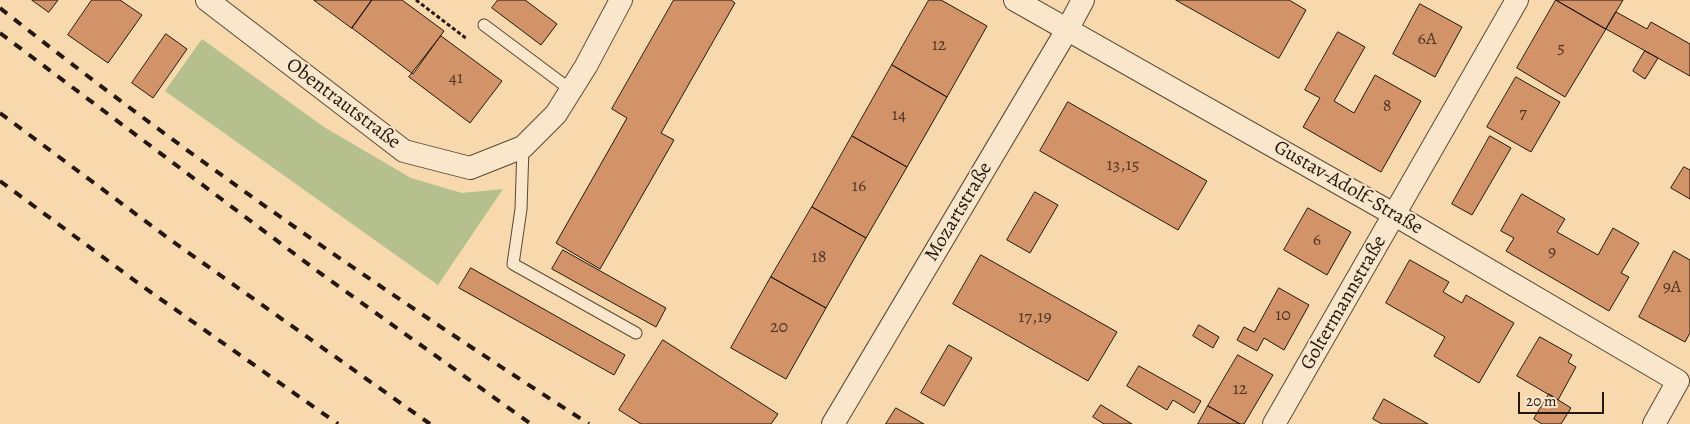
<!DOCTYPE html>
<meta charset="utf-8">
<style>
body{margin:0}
#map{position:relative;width:1690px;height:424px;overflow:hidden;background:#f7d9ad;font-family:Alegreya,serif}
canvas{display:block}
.scale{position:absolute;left:1518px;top:392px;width:86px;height:22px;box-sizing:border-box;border:2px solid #241710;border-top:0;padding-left:6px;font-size:15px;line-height:18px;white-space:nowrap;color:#241710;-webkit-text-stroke:4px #fae6ca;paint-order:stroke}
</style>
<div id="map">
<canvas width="1690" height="424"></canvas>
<div class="scale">20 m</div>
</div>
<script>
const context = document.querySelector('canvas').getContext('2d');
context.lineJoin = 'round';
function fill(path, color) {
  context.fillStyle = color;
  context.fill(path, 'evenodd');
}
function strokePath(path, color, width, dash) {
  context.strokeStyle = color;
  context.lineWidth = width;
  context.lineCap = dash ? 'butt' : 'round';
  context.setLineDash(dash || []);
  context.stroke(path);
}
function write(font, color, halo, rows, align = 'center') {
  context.font = font + ' Alegreya,serif';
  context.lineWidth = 4;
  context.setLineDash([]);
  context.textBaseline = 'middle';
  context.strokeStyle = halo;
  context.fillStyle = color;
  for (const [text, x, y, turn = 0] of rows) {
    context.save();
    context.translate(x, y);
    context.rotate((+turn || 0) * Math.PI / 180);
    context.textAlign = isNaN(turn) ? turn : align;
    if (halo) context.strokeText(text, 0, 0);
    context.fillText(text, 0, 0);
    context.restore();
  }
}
fill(new Path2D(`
 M 202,39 L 324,127 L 411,178 L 462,193 L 503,189 L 438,285 L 165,91 Z`), '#b6c08f');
const building = new Path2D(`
 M 32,0 L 58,0 L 49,12 Z
 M 92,0 L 120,0 L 142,15 L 108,63 L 68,35 Z
 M 314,0 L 372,0 L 352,28 Z
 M 372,0 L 402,0 L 444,31 L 413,74 L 352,28 Z
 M 498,0 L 525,0 L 557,24 L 541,45 L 492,8 Z
 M 674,0 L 731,0 L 735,3 L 661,133 L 674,140 L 600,269 L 556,243 L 627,118 L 612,109 Z
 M 929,0 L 941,0 L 987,26 L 947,97 L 892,65 Z
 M 1176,0 L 1289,0 L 1306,10 L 1279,58 Z
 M 1556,0 L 1606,29 L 1565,97 L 1517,68 Z
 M 1556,0 L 1623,0 L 1606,29 Z
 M 1420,4 L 1462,27 L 1435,77 L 1393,54 Z
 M 1616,12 L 1647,29 L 1651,22 L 1690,44 L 1690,76 L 1606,29 Z
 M 1338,32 L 1365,47 L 1334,101 L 1354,113 L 1375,75 L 1421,101 L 1381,172 L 1303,127 L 1320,98 L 1305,90 Z
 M 166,34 L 187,49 L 153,98 L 132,83 Z
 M 441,36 L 502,81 L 470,123 L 409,77 Z
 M 1645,51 L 1658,58 L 1645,79 L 1633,71 Z
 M 892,65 L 947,97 L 907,167 L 852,136 Z
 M 1516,77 L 1560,102 L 1531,152 L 1487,127 Z
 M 1068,102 L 1207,181 L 1178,230 L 1040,151 Z
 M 852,136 L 907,167 L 866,238 L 812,207 Z
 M 1490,136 L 1511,148 L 1472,215 L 1452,204 Z
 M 1684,167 L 1690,170 L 1690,199 L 1671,188 Z
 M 1035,192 L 1058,205 L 1030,253 L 1007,240 Z
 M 1522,194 L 1565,219 L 1557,232 L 1598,255 L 1613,228 L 1639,243 L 1621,273 L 1629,277 L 1609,311 L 1506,251 L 1514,238 L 1501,231 Z
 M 812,207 L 866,238 L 826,308 L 771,277 Z
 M 1308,208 L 1351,232 L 1327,275 L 1284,250 Z
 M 563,250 L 666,308 L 656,327 L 552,269 Z
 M 1674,251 L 1690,260 L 1690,333 L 1685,342 L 1639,317 Z
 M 981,255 L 1117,332 L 1088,381 L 953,304 Z
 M 1410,260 L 1449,282 L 1443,292 L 1462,303 L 1466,295 L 1514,323 L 1479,383 L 1434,356 L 1445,337 L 1386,303 Z
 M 471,268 L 625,355 L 614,375 L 459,288 Z
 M 771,277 L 826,308 L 786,379 L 731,348 Z
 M 1279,288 L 1309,305 L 1284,350 L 1264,338 L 1257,351 L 1237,340 L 1244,327 L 1254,332 Z
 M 1199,325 L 1219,337 L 1213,348 L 1193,336 Z
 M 1540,337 L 1572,355 L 1568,362 L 1576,367 L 1558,400 L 1517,376 Z
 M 663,340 L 778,414 L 771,424 L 641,424 L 619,410 Z
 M 949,345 L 972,358 L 944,406 L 921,393 Z
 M 1238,355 L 1273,375 L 1244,424 L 1240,424 L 1208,406 Z
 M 1139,366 L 1201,401 L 1194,413 L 1173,400 L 1167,410 L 1127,386 Z
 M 1549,394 L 1571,408 L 1561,424 L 1542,424 L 1534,419 Z
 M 1384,399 L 1428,424 L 1382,424 L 1373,419 Z
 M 1101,405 L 1132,424 L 1104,424 L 1093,417 Z
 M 1208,406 L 1240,424 L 1198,424 Z
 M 896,408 L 924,424 L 886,424 Z`);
fill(building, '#d39368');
strokePath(building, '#241710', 1);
const service = new Path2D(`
 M 484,25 L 571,90
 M 523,147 L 521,209 L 513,264 L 636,333`);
const minor = new Path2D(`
 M 207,0 L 404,151 L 470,168 L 523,147 L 556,114 L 586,66 L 621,0
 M 1015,0 L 1395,215 L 1678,381 L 1654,424
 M 833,424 L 1067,30 L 1083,0
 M 1274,424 L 1517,0`);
strokePath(service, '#594837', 13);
strokePath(minor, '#594837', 24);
strokePath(new Path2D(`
 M 416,0 L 467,39`), '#241710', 3, [4, 2.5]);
strokePath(service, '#fae6ca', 11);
strokePath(minor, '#fae6ca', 22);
strokePath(new Path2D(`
 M 0,8 C 188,157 387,294 589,424
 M 0,33 L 320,273 L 531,424
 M 0,113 L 172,241 L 430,424
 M 0,181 L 142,286 L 338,424`), '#241710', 4, [9, 9]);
write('18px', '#503626', null, [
 ["6A",1427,40],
 ["12",939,46],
 ["5",1561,49],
 ["41",456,79],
 ["8",1387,107],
 ["7",1523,114],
 ["14",899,116],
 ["13,15",1123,166],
 ["16",859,187],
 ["6",1317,241],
 ["9",1552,253],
 ["18",819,258],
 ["9A",1672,288],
 ["10",1283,316],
 ["17,19",1035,318],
 ["20",779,328],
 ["12",1240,390]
]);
write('20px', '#241710', '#fae6ca', [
 ["Obentrautstraße",343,104,37],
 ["Gustav-Adolf-Straße",1348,188,30],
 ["Mozartstraße",959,212,-59],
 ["Goltermannstraße",1344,303,-60]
]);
</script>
